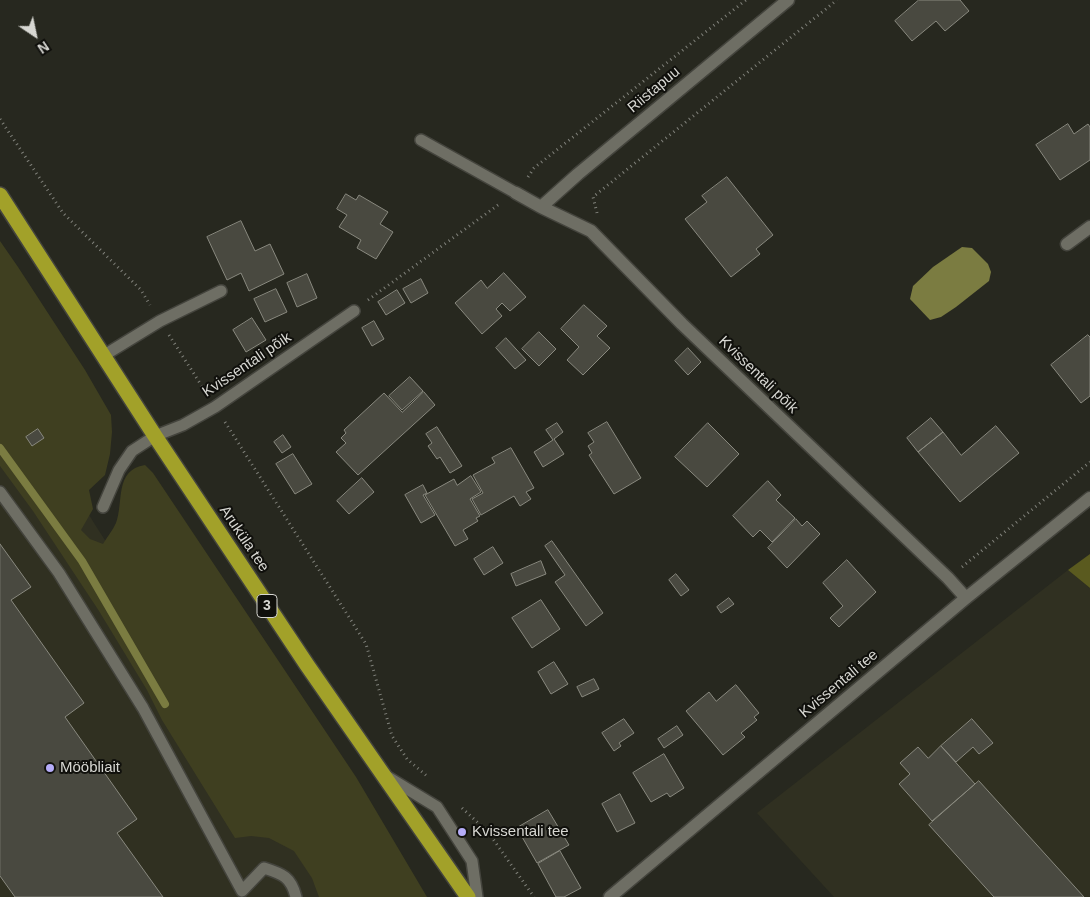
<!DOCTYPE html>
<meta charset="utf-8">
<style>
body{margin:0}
#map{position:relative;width:1090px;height:897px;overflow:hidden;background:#27281f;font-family:Helvetica,sans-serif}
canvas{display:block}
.north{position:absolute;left:10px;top:10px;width:50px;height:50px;-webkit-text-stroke:4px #10100c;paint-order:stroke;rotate:146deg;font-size:14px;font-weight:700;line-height:20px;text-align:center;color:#d7d7d2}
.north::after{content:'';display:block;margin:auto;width:18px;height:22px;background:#d7d7d2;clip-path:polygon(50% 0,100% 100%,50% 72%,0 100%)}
</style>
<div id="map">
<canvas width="1090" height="897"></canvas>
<div class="north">N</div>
</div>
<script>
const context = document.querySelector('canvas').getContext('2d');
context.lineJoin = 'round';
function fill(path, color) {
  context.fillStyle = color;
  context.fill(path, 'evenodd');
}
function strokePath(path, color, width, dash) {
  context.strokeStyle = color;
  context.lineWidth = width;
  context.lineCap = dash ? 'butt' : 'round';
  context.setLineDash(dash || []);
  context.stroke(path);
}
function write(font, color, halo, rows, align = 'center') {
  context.font = font + ' Helvetica,sans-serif';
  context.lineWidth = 4;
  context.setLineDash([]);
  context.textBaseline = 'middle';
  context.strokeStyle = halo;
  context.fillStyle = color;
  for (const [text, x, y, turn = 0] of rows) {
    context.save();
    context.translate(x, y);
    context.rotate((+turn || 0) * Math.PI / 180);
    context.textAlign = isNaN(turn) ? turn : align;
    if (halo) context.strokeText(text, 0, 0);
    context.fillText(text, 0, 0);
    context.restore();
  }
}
fill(new Path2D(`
 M 0,368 L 94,523 L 333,897 L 0,897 Z
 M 1068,570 L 1090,588 L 1090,897 L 834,897 L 757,813 Z`), '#303021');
fill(new Path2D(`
 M 0,241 L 18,267 L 85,370 L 111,415 L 112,432 L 110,454 L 105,475 L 89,490 L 93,509 L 81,530 L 90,539 L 103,544 C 107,537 113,530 116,523 C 124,502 114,470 145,465 L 153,473 L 356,777 L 427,897 L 319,897 L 312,878 L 294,851 L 269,838 L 251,836 L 235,838 L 162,720 L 147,690 L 99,611 L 33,511 L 0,466 Z`), '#3f3f20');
fill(new Path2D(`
 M 1090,554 L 1090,588 L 1068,570 Z`), '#5a5a1f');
fill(new Path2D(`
 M 962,247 L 972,248 L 988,264 L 991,272 L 989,281 L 956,307 L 941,317 L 930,320 L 910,299 L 913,286 L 933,267 Z`), '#7b7c41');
strokePath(new Path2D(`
 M 0,448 L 82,561 L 165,704`), '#7b7c41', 8);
const building = new Path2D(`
 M 919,0 L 960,0 L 969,11 L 945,31 L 936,21 L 912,41 L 895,21 Z
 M 1068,124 L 1074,134 L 1088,124 L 1090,127 L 1090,160 L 1060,180 L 1036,145 Z
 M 727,177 L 773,235 L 756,249 L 760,254 L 731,277 L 685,219 L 707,202 L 702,196 Z
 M 346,194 L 356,200 L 359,195 L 388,212 L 380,224 L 393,232 L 376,259 L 357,248 L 361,240 L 339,227 L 347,215 L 337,209 Z
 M 241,221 L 255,251 L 270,244 L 284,274 L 249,291 L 241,273 L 227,280 L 207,237 Z
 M 504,273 L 526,297 L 510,311 L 502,303 L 496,309 L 502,316 L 482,334 L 455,303 L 481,280 L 487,288 Z
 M 307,274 L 317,298 L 297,307 L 287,283 Z
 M 421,279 L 428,293 L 411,303 L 403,289 Z
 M 276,289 L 287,312 L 265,322 L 254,299 Z
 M 397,290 L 405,303 L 386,315 L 378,302 Z
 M 584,305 L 607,326 L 597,336 L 610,348 L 583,375 L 567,360 L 579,347 L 561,329 Z
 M 252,318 L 266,340 L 246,352 L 233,330 Z
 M 374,321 L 384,339 L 372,346 L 362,328 Z
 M 539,332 L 556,349 L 539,366 L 522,349 Z
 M 1088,335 L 1090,337 L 1090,396 L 1081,403 L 1051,365 Z
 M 506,338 L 526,360 L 515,369 L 496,348 Z
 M 688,348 L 701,362 L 688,375 L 675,361 Z
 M 410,377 L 423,391 L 402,410 L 389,396 Z
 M 424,392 L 435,405 L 358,475 L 336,452 L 346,443 L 341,438 L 346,433 L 344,430 L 384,393 L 402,412 Z
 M 931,418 L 943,432 L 918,452 L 907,438 Z
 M 607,422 L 641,478 L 614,494 L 589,455 L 592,453 L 588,446 L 594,442 L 588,433 Z
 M 557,423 L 563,432 L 554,439 L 564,454 L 543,467 L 534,452 L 553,440 L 546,430 Z
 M 708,423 L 739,454 L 707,487 L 675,457 Z
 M 996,426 L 1019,453 L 960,502 L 918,452 L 943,432 L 961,455 Z
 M 437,427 L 462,466 L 450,473 L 440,457 L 437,459 L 428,446 L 432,443 L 426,434 Z
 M 38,429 L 44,438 L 32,446 L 26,437 Z
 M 283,435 L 291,447 L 282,453 L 274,442 Z
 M 511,448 L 534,488 L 526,492 L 531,499 L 520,506 L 514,496 L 481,515 L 472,499 L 483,493 L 473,475 L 495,463 L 492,458 Z
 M 293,454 L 312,484 L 295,494 L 276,464 Z
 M 471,476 L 481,492 L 470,499 L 480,516 L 476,518 L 478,521 L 463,530 L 468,539 L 455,546 L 425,495 L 454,479 L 457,485 Z
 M 362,478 L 374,492 L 349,514 L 337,501 Z
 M 768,481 L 781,495 L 776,500 L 795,518 L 772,542 L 760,530 L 753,537 L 733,516 Z
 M 423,485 L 427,493 L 423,495 L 435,515 L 421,523 L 405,495 Z
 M 796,519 L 802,526 L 807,521 L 820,534 L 787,568 L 768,548 Z
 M 552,541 L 603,613 L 586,626 L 555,582 L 565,575 L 545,546 Z
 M 0,544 L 31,587 L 11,600 L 84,703 L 65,717 L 137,819 L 117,833 L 163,897 L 15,897 L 0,876 Z
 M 493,547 L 503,563 L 484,575 L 474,559 Z
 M 847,560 L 876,592 L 839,627 L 830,618 L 843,606 L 823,583 Z
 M 541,561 L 546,574 L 516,586 L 511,574 Z
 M 676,574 L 689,590 L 681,596 L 669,580 Z
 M 729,598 L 734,604 L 721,613 L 717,607 Z
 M 541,600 L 560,629 L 532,648 L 512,618 Z
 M 554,662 L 568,684 L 551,694 L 538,672 Z
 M 594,679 L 599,689 L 582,697 L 577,687 Z
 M 736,685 L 759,713 L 754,717 L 757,720 L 741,733 L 745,737 L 723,755 L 686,711 L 709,692 L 716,701 Z
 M 624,719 L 634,733 L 619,743 L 621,746 L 614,751 L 602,733 Z
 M 972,719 L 993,743 L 979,754 L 973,747 L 956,762 L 941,746 Z
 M 677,726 L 683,735 L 664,748 L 658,739 Z
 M 941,746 L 975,784 L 932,821 L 899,784 L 910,774 L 900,763 L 918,747 L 928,758 Z
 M 664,754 L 684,788 L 670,797 L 667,793 L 651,802 L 633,773 Z
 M 979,781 L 1084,897 L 994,897 L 929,825 Z
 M 620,794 L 635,823 L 617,832 L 602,804 Z
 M 548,810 L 569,845 L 537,863 L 517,828 Z
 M 560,851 L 581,888 L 564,897 L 556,897 L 538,864 Z`);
fill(building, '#494940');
strokePath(building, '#89897f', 1);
const lane = new Path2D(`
 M 421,140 L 516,193
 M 103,356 L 160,321 L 221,291
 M 0,492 L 59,573 L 143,708 L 242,891 L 264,868 C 283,874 291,877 296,897
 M 103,507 L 119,470 L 132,451 L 155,436 L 183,425 L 215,407 L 354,311
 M 386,776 L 437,807 L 472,861 L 477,897`);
const street = new Path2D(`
 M 516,193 L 541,207 L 591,231 L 682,324 L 948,578 L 966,598
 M 541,207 L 578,174 L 788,0
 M 1067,244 L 1090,227
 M 610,897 L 966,598 L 1090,498`);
const highway = new Path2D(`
 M 0,195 L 155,436 L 307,665 L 468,897`);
strokePath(lane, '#44443d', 14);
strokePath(street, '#44443d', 15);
strokePath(highway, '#44443d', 18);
strokePath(new Path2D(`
 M 0,119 L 63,213 L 141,290 L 150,305
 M 528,177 L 534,168 L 746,0
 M 597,213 L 593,197 L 837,0
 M 368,300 L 498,205
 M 169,335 L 205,391
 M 225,422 L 366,644 L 392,736 L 407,759 L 428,777
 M 962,567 L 1090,462
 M 462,808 L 488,832 L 534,897`), '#82837c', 3, [1, 4]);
strokePath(lane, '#6e6e64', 11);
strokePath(street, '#6e6e64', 12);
strokePath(highway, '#a2a129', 15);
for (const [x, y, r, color] of [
 [50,768,5,"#b5acf8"],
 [462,832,5,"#b5acf8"]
]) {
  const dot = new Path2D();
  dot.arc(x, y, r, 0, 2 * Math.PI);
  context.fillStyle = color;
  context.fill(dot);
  strokePath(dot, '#10100c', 2);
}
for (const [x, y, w] of [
 [267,606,20]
]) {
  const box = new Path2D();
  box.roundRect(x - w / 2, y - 11.5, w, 23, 4);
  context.fillStyle = '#10100c';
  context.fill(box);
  strokePath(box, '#d7d7d2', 1);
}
write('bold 14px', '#d7d7d2', null, [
 ["3",267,606]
]);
write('15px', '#d7d7d2', '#10100c', [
 ["Riistapuu",654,90,-40],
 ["Kvissentali põik",247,365,-34],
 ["Kvissentali põik",758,375,44],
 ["Aruküla tee",244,539,56],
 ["Kvissentali tee",839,684,-40]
]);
write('15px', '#d7d7d2', '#10100c', [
 ["Mööbliait",60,768],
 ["Kvissentali tee",472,832]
], 'left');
</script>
